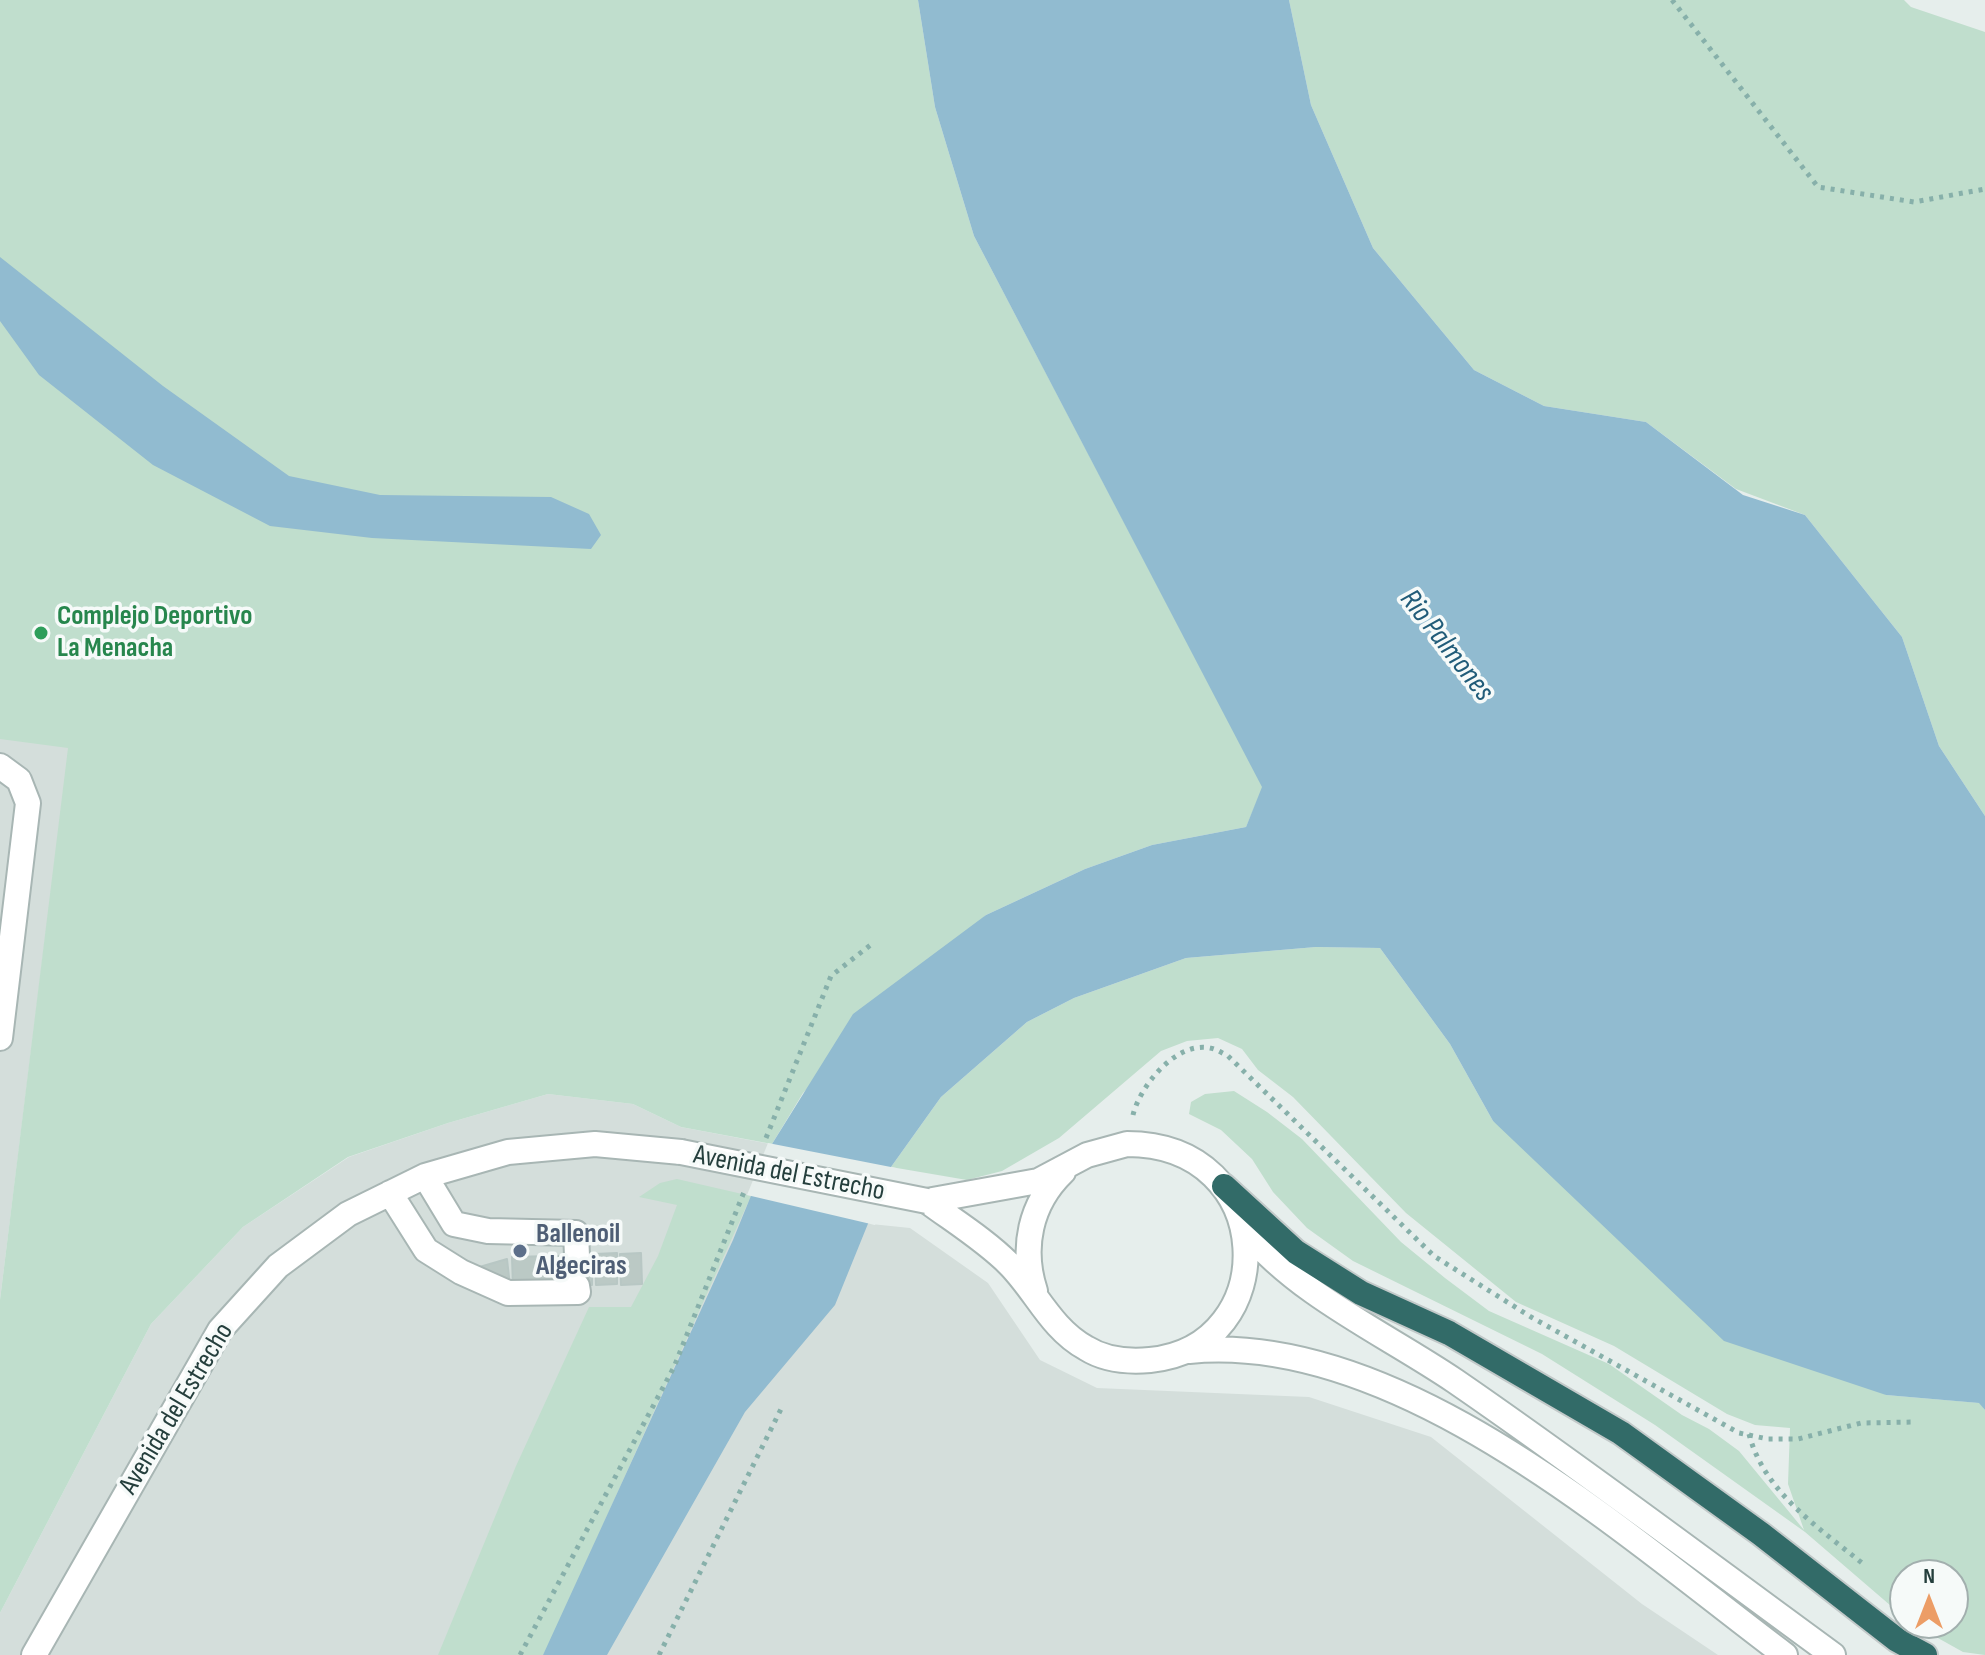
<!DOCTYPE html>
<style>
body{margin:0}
#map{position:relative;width:1985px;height:1655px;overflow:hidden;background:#e6eeec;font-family:"Sofia Sans Condensed",sans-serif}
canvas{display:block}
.north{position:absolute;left:1889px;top:1559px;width:80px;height:80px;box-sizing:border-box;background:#f6faf9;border:2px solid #a2afae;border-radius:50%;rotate:0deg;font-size:22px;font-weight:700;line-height:32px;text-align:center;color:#253f3d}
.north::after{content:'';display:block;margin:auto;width:28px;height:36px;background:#ec9d66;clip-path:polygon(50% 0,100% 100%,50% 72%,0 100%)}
</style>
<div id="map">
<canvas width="1985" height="1655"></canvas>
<div class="north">N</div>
</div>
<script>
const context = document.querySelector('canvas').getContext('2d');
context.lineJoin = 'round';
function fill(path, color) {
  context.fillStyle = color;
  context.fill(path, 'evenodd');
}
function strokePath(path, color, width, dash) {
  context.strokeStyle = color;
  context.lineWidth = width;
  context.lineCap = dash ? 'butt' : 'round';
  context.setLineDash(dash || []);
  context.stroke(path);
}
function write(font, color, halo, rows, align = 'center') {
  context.font = font + ' "Sofia Sans Condensed",sans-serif';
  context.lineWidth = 7;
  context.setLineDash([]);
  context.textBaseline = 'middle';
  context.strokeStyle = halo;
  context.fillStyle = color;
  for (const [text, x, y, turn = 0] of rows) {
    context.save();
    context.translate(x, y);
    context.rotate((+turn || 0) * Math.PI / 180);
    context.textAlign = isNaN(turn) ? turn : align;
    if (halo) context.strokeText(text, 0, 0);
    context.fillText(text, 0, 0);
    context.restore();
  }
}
fill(new Path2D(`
 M 0,428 L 69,747 L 0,1300 Z
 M 548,1094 L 633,1104 L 681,1127 L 891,1167 L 871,1224 L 910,1228 L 988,1283 L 1040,1360 L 1097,1388 L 1309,1397 L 1431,1437 L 1642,1604 L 1718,1655 L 0,1655 L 0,1613 L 151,1324 L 243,1227 L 349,1157 L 448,1123 Z`), '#d4dedb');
fill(new Path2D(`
 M 0,0 L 918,0 L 935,107 L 974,236 L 1263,787 L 1246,827 L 1152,845 L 1085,869 L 986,915 L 803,1093 L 772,1144 L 681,1127 L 633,1104 L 548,1094 L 448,1123 L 348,1157 L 243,1227 L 151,1324 L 0,1613 L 0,1300 L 68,748 L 0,739 Z
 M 1289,0 L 1904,0 L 1911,7 L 1985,32 L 1985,816 L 1939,746 L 1902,637 L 1805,515 L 1736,489 L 1646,422 L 1544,406 L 1474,370 L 1373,248 L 1311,105 Z
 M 1316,947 L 1380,948 L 1450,1044 L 1493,1121 L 1886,1395 L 1980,1403 L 1985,1410 L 1985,1655 L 1963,1652 L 1911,1623 L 1953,1623 L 1953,1575 L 1905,1575 L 1905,1618 L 1805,1532 L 1655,1425 L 1542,1354 L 1353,1261 L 1307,1228 L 1273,1192 L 1252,1159 L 1221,1130 L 1189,1114 L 1191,1102 L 1205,1094 L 1234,1091 L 1267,1112 L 1302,1139 L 1401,1242 L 1445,1278 L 1489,1311 L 1609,1364 L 1682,1415 L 1709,1429 L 1739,1451 L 1804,1530 L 1788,1484 L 1790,1428 L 1755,1425 L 1727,1414 L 1614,1346 L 1516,1302 L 1406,1213 L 1293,1097 L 1258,1070 L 1242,1049 L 1218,1038 L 1187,1041 L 1161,1051 L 1059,1138 L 1002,1171 L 967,1180 L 891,1167 L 941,1097 L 1027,1022 L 1074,998 L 1186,958 Z
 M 677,1179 L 751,1196 L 551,1640 L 543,1655 L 438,1655 L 516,1466 L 589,1307 L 631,1307 L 658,1256 L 677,1205 L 639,1197 L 660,1183 Z`), '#c0decd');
fill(new Path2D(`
 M 918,0 L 1289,0 L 1311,105 L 1373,248 L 1474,370 L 1544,406 L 1646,422 L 1743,495 L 1805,515 L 1902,637 L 1939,746 L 1985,816 L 1985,1410 L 1979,1403 L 1886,1395 L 1724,1341 L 1493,1121 L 1450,1044 L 1380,948 L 1316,947 L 1186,958 L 1074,998 L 1027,1022 L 941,1097 L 891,1167 L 835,1305 L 745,1412 L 607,1655 L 543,1655 L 733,1240 L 772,1144 L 853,1014 L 986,915 L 1085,869 L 1152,845 L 1246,827 L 1262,787 L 974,236 L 935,107 Z
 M 0,257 L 163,386 L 289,476 L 380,495 L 551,497 L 589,514 L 601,535 L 591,549 L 372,538 L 270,526 L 153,465 L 39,375 L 0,321 Z`), '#91bbd0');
fill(new Path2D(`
 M 768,1143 L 896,1168 L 875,1225 L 747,1195 Z`), '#e6eeec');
const building = new Path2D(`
 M 617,1253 L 617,1284 L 596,1285 L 595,1254 Z
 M 641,1253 L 642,1284 L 621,1285 L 620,1254 Z
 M 592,1255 L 592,1285 L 513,1287 L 512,1257 Z
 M 507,1259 L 510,1286 L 476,1268 Z`);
fill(building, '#bbc9c5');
strokePath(building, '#b8c7c4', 2);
const minor = new Path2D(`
 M 0,766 L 19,780 L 28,803 L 0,1038
 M 1127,1144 C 1279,1144 1283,1347 1150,1360 C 1128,1362 1105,1360 1086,1348 C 1051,1329 1036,1291 1009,1264 C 985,1240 954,1221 927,1201 L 1038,1181 L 1087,1155 Z
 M 425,1176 L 454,1224 L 488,1231 L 576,1233 L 577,1256
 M 390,1193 L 426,1250 L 461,1272 L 508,1293 L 578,1292 L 577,1286
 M 1245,1230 C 1300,1296 1384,1333 1455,1381 C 1583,1469 1707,1563 1833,1655
 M 1035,1291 C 1021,1248 1030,1204 1063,1172
 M 1189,1351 C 1399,1330 1626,1536 1785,1655
 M 34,1655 L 220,1330 L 278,1266 L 348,1214 L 425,1176 L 508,1152 L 595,1144 L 681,1152`);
const highway = new Path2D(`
 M 1224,1186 L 1296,1252 L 1361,1293 L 1449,1333 L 1621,1433 L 1761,1534 L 1897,1640 L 1925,1655`);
strokePath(minor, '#a8b6b4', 28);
strokePath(highway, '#c2c9c9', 28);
strokePath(new Path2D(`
 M 1672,0 L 1818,187 L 1914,202 L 1985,189
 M 1133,1115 C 1140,1086 1176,1041 1210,1048 C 1216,1049 1222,1053 1228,1056 L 1434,1256 L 1531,1317 L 1739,1433 L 1768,1439 L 1798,1439 L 1861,1423 L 1914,1422
 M 766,1138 L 831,976 L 873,943
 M 1749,1434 C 1764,1492 1818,1527 1862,1563
 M 520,1655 L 674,1367 L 744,1192
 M 659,1655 L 781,1409`), '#87b0aa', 5, [4, 6]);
strokePath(minor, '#fff', 24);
strokePath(highway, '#326b68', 24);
const minorBridge = new Path2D(`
 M 681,1152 L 927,1201`);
strokePath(minorBridge, '#a8b6b4', 28, []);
strokePath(minorBridge, '#fff', 24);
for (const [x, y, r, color] of [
 [41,633,8,"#2e9e5b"],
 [520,1251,8,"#5c6f8a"]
]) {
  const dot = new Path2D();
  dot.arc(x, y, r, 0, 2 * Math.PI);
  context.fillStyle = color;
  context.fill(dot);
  strokePath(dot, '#f6faf9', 3);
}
write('bold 28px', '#27864d', '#f6faf9', [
 ["Complejo Deportivo",57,617],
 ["La Menacha",57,649]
], 'left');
write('28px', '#253f3d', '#f6faf9', [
 ["Avenida del Estrecho",789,1174,11],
 ["Avenida del Estrecho",177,1409,-59]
]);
write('bold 28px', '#4e5e75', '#f6faf9', [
 ["Ballenoil",536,1235],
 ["Algeciras",536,1267]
], 'left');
write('italic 30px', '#215c79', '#f6faf9', [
 ["Rio Palmones",1446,646,52]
]);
</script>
